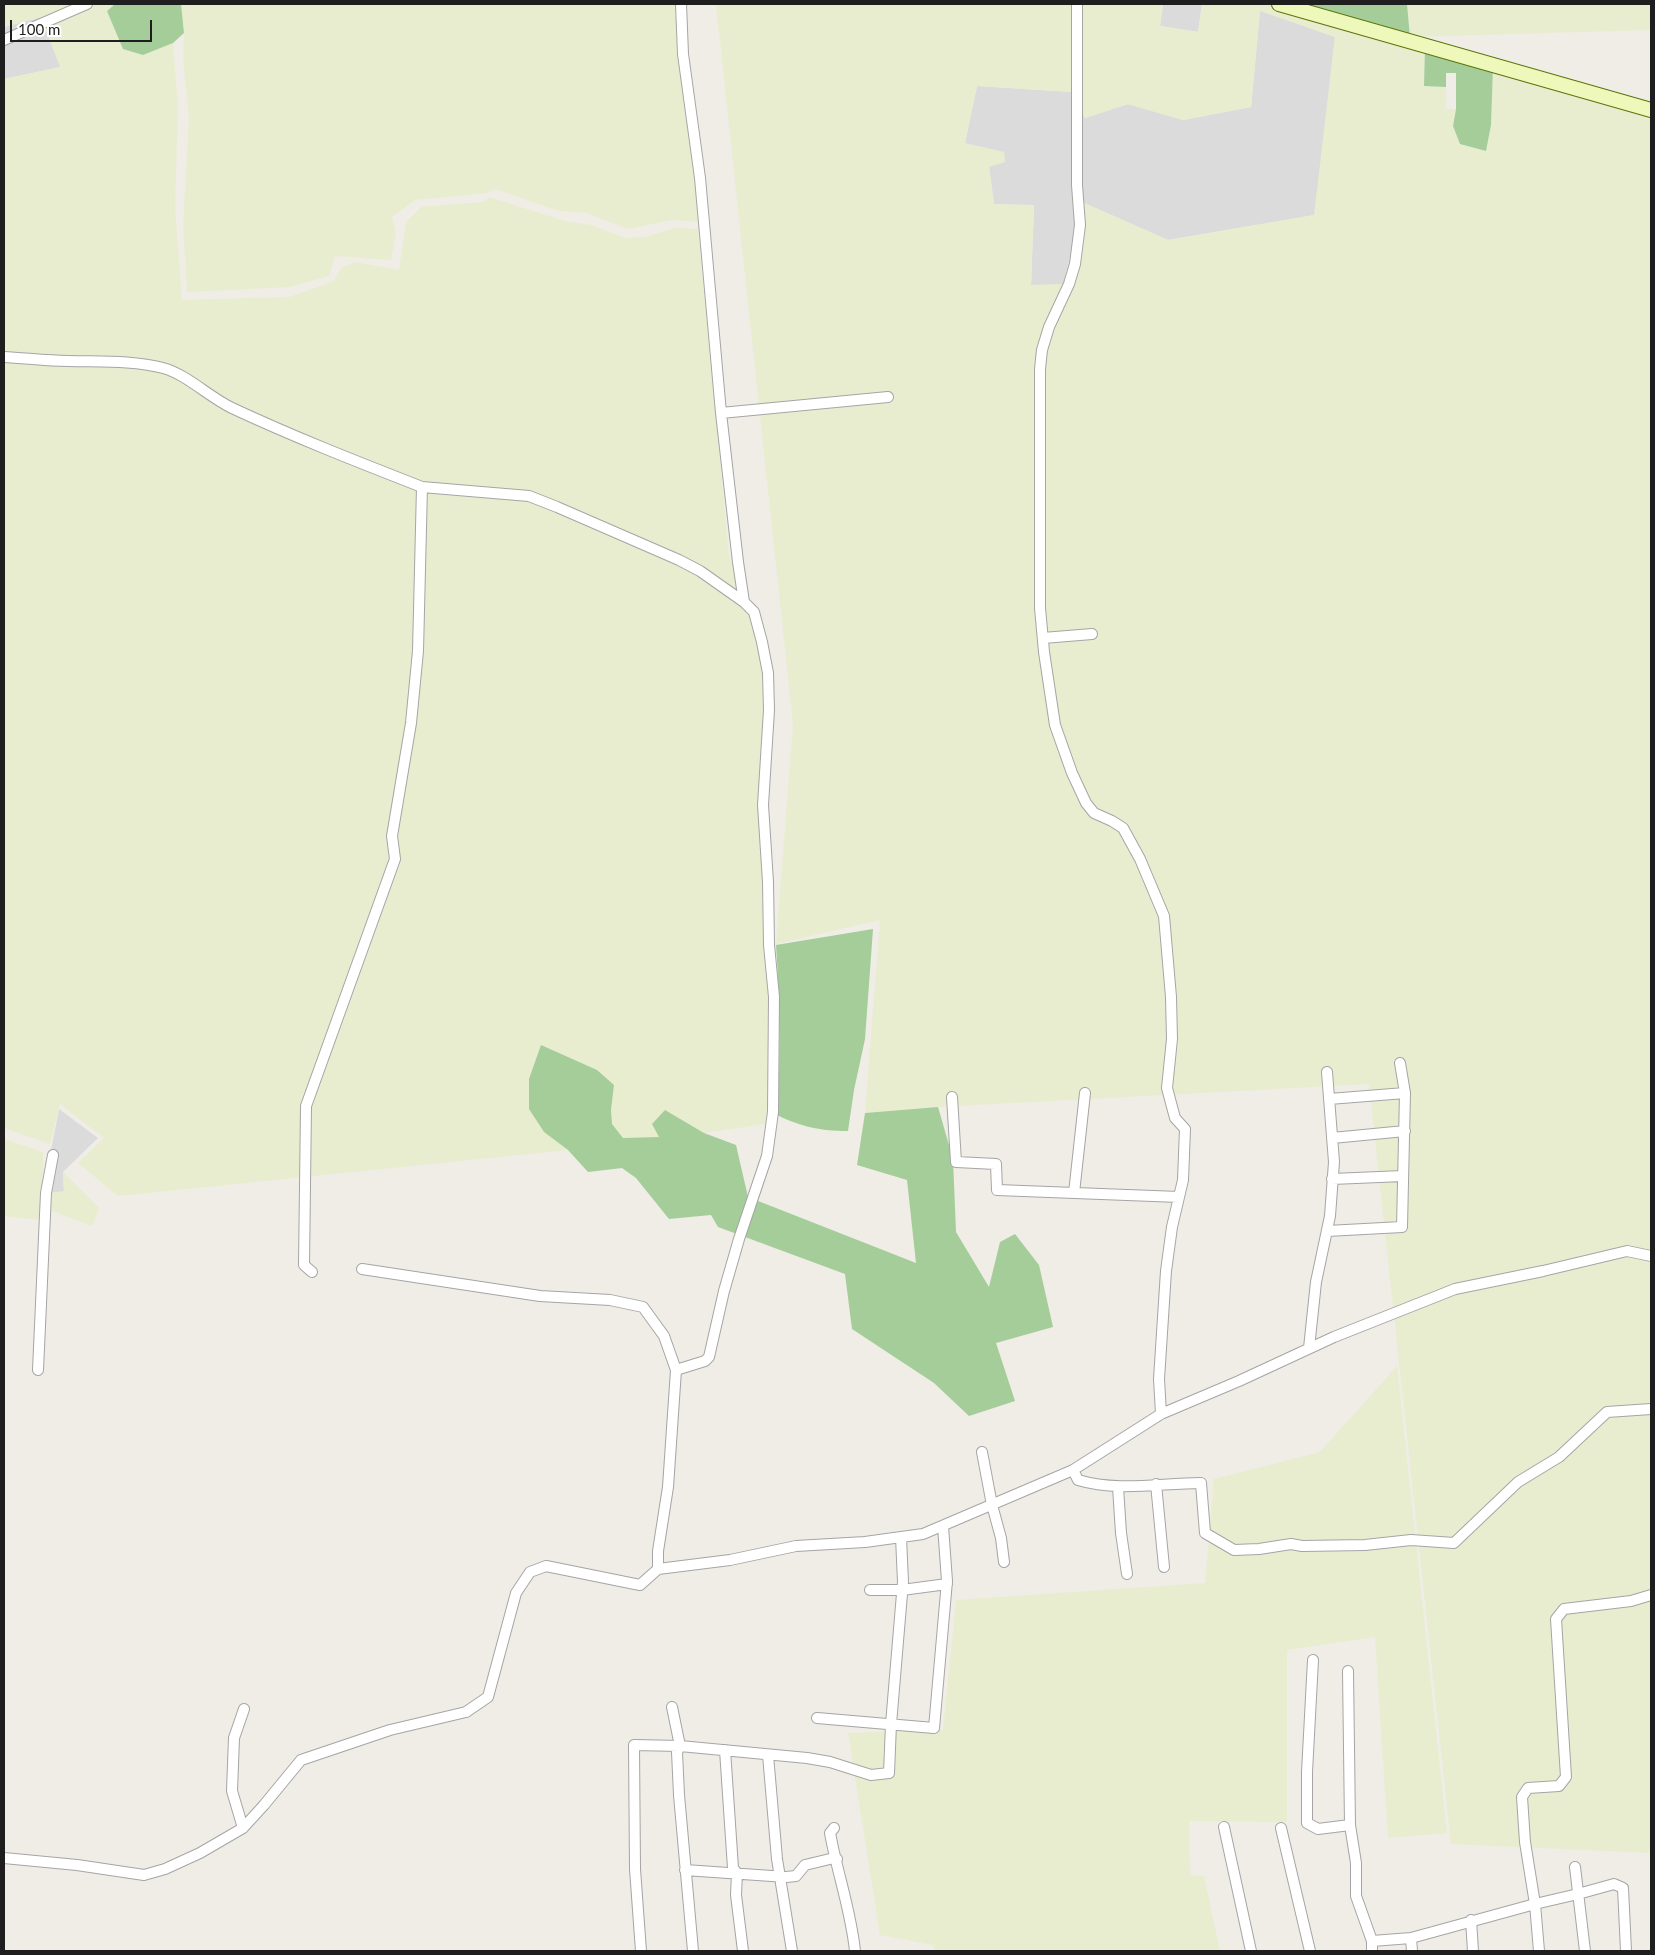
<!DOCTYPE html>
<style>
body{margin:0}
#map{position:relative;width:1655px;height:1955px;overflow:hidden;background:#efede5;font-family:Lato,sans-serif}
canvas{display:block}
.frame{position:absolute;inset:0;border:5px solid #1e1e1e;pointer-events:none}
.scale{position:absolute;left:10px;top:20px;width:142px;height:22px;box-sizing:border-box;border:2px solid #1e1e1e;border-top:0;padding-left:6px;font-size:15px;line-height:18px;white-space:nowrap;color:#1e1e1e;-webkit-text-stroke:4px #fff;paint-order:stroke}
</style>
<div id="map">
<canvas width="1655" height="1955"></canvas>
<div class="frame"></div>
<div class="scale">100 m</div>
</div>
<script>
const context = document.querySelector('canvas').getContext('2d');
context.lineJoin = 'round';
function fill(path, color) {
  context.fillStyle = color;
  context.fill(path, 'evenodd');
}
function strokePath(path, color, width, dash) {
  context.strokeStyle = color;
  context.lineWidth = width;
  context.lineCap = dash ? 'butt' : 'round';
  context.setLineDash(dash || []);
  context.stroke(path);
}
fill(new Path2D(`
 M 1163,4 L 1202,4 L 1198,32 L 1160,26 Z
 M 1260,10 L 1335,37 L 1315,215 L 1168,240 L 1084,203 L 1063,285 L 1031,285 L 1034,206 L 994,204 L 989,167 L 965,143 L 977,86 L 1072,92 L 1085,118 L 1128,104 L 1183,120 L 1251,107 Z
 M 41,17 L 61,67 L 4,79 L 4,27 Z
 M 59,1109 L 98,1138 L 63,1172 L 64,1192 L 49,1193 L 45,1182 Z`), '#dcdbdb');
fill(new Path2D(`
 M 4,4 L 115,4 L 107,11 L 143,55 L 173,43 L 178,106 L 175,207 L 182,300 L 289,297 L 334,281 L 341,268 L 355,262 L 399,270 L 406,222 L 421,207 L 484,202 L 489,197 L 564,221 L 591,225 L 625,238 L 646,237 L 675,228 L 698,229 L 729,556 L 746,599 L 765,672 L 766,711 L 760,810 L 772,998 L 772,1072 L 765,1124 L 704,1133 L 665,1110 L 660,1137 L 623,1138 L 612,1124 L 611,1110 L 614,1085 L 566,1057 L 541,1045 L 544,1132 L 568,1150 L 118,1196 L 78,1163 L 104,1138 L 60,1104 L 50,1144 L 4,1128 L 4,79 L 60,67 L 41,17 L 4,27 Z
 M 181,4 L 677,4 L 678,59 L 696,175 L 698,222 L 672,220 L 628,229 L 587,213 L 559,211 L 495,189 L 486,193 L 415,200 L 392,217 L 396,233 L 391,260 L 335,256 L 329,276 L 289,287 L 187,292 L 183,226 L 189,118 L 183,59 L 184,33 Z
 M 716,4 L 1163,4 L 1160,26 L 1198,32 L 1202,4 L 1280,4 L 1425,47 L 1424,85 L 1446,87 L 1446,109 L 1456,109 L 1453,126 L 1460,144 L 1486,151 L 1491,125 L 1493,66 L 1651,118 L 1651,1853 L 1451,1844 L 1369,1084 L 938,1107 L 865,1113 L 880,920 L 776,944 L 793,724 ZM 1260,11 L 1335,37 L 1314,215 L 1168,240 L 1084,203 L 1063,284 L 1031,285 L 1034,205 L 994,204 L 989,167 L 1005,162 L 1004,152 L 965,143 L 977,86 L 1072,92 L 1085,118 L 1128,104 L 1183,120 L 1251,107 Z
 M 1407,4 L 1651,4 L 1651,30 L 1410,37 Z
 M 4,1139 L 43,1152 L 42,1220 L 4,1216 Z
 M 63,1172 L 99,1208 L 92,1226 L 47,1209 L 49,1193 L 64,1191 Z
 M 1397,1366 L 1447,1833 L 1388,1838 L 1375,1637 L 1287,1650 L 1287,1822 L 1189,1821 L 1190,1875 L 1204,1876 L 1220,1951 L 935,1951 L 933,1945 L 880,1935 L 848,1733 L 943,1730 L 956,1600 L 1205,1583 L 1214,1479 L 1320,1452 Z`), '#e8edd0');
fill(new Path2D(`
 M 115,4 L 181,4 L 184,33 L 173,43 L 143,55 L 123,49 L 107,11 Z
 M 1305,4 L 1407,4 L 1410,37 Z
 M 1425,47 L 1493,66 L 1491,125 L 1486,151 L 1460,144 L 1453,126 L 1456,109 L 1456,73 L 1446,73 L 1446,87 L 1424,86 Z
 M 873,929 L 865,1039 L 854,1090 L 848,1131 C 820,1131 802,1127 777,1115 C 781,1059 780,1002 776,945 Z
 M 541,1045 L 597,1070 L 614,1085 L 611,1110 L 612,1124 L 623,1138 L 659,1137 L 652,1124 L 665,1110 L 704,1133 L 736,1145 L 748,1197 L 916,1263 L 907,1180 L 857,1165 L 865,1113 L 938,1107 L 953,1159 L 956,1232 L 989,1287 L 1000,1242 L 1015,1234 L 1039,1265 L 1053,1327 L 996,1343 L 1015,1401 L 969,1416 L 934,1383 L 852,1329 L 845,1274 L 718,1227 L 711,1215 L 669,1219 L 636,1178 L 622,1168 L 588,1172 L 568,1150 L 544,1132 L 529,1109 L 529,1079 Z`), '#a4cd9a');
const street = new Path2D(`
 M 1077,4 L 1077,185 L 1080,225 L 1075,264 L 1069,284 L 1049,327 L 1042,350 L 1040,369 L 1040,608 L 1044,652 L 1055,725 L 1072,773 L 1086,803 L 1094,813 L 1112,821 L 1123,828 L 1140,859 L 1164,916 L 1171,997 L 1172,1039 L 1167,1088 L 1175,1118 L 1185,1129 L 1183,1180 L 1172,1227 L 1166,1271 L 1159,1379 L 1161,1414
 M 4,40 L 87,4
 M 4,357 C 25,358 47,361 68,361 C 100,362 132,360 163,368 C 186,374 209,397 232,408 C 294,437 358,462 422,487
 M 721,413 L 888,397
 M 1043,638 L 1092,634
 M 952,1097 L 956,1162 L 996,1164 L 997,1190 L 1179,1197
 M 1329,1099 L 1405,1093
 M 1332,1138 L 1405,1131
 M 1332,1179 L 1403,1176
 M 1074,1193 L 1085,1093
 M 1327,1231 L 1402,1227 L 1405,1093 L 1400,1063
 M 362,1269 L 540,1296 L 610,1300 L 643,1307 L 664,1336 L 676,1370 L 668,1487 L 658,1551 L 658,1569
 M 312,1272 L 304,1265 L 306,1106 L 395,859 L 392,836 L 411,723 L 418,651 L 422,487 L 529,496 L 557,507 L 679,560 L 700,571 L 744,602
 M 1309,1348 L 1316,1282 L 1330,1216 L 1334,1162 L 1327,1072
 M 38,1370 L 46,1193 L 53,1155
 M 676,1370 L 705,1361 L 709,1357 L 724,1291 L 739,1239 L 767,1156 L 773,1112 L 774,997 L 769,945 L 768,882 L 763,805 L 769,710 L 768,673 L 762,642 L 754,612 L 744,602 L 738,562 L 721,413 L 700,178 L 683,54 L 681,4
 M 982,1452 L 992,1505 L 1001,1538 L 1004,1562
 M 1073,1470 L 1078,1480 C 1118,1492 1160,1483 1201,1483 L 1205,1533 L 1234,1550 L 1259,1549 L 1291,1544 L 1302,1546 L 1365,1545 L 1411,1540 L 1454,1543 L 1518,1482 L 1559,1457 L 1607,1412 L 1651,1409
 M 1156,1484 L 1164,1567
 M 1118,1487 L 1121,1533 L 1127,1574
 M 870,1590 L 902,1590 L 947,1584
 M 1313,1660 L 1307,1772 L 1307,1823 L 1318,1829 L 1350,1825
 M 1348,1671 L 1350,1825 L 1356,1863 L 1356,1896 L 1372,1941
 M 672,1707 L 680,1746 L 677,1752 L 679,1795 L 693,1951
 M 817,1718 L 934,1728 L 947,1581 L 943,1526
 M 725,1750 L 733,1868 L 737,1873 L 736,1895 L 743,1951
 M 768,1755 L 777,1859 L 792,1951
 M 1224,1827 L 1251,1951
 M 243,1828 L 232,1791 L 234,1738 L 244,1709
 M 834,1828 L 830,1833 C 837,1872 851,1911 855,1951
 M 1281,1828 L 1310,1951
 M 4,1858 L 77,1865 L 144,1875 L 165,1869 L 200,1853 L 243,1828 L 264,1805 L 301,1760 L 390,1730 L 466,1712 L 488,1697 L 516,1593 L 530,1572 L 546,1566 L 640,1585 L 658,1569 L 730,1560 L 796,1546 L 865,1542 L 923,1534 L 1073,1470 L 1161,1414 L 1239,1381 L 1334,1337 L 1455,1289 L 1543,1271 L 1627,1251 L 1651,1256
 M 1575,1867 L 1585,1951
 M 685,1870 L 786,1877 L 796,1876 L 805,1865 L 834,1858 L 837,1859
 M 1471,1920 L 1473,1951
 M 1411,1938 L 1412,1951
 M 641,1951 L 635,1869 L 634,1745 L 680,1746 L 807,1758 L 830,1762 L 871,1775 L 889,1773 L 891,1724 L 903,1582 L 901,1537
 M 1372,1951 L 1372,1941 L 1411,1938 L 1535,1904 L 1539,1951
 M 1626,1951 L 1623,1888 L 1614,1884 L 1578,1894 L 1535,1904 L 1525,1842 L 1522,1797 L 1528,1788 L 1559,1786 L 1566,1777 L 1556,1619 L 1564,1609 L 1631,1601 L 1651,1595`);
const secondary = new Path2D(`
 M 1279,4 L 1651,110`);
strokePath(street, '#a5a5a5', 12);
strokePath(secondary, '#5c7307', 16);
strokePath(street, '#fff', 10);
strokePath(secondary, '#eef8ba', 14);
</script>
